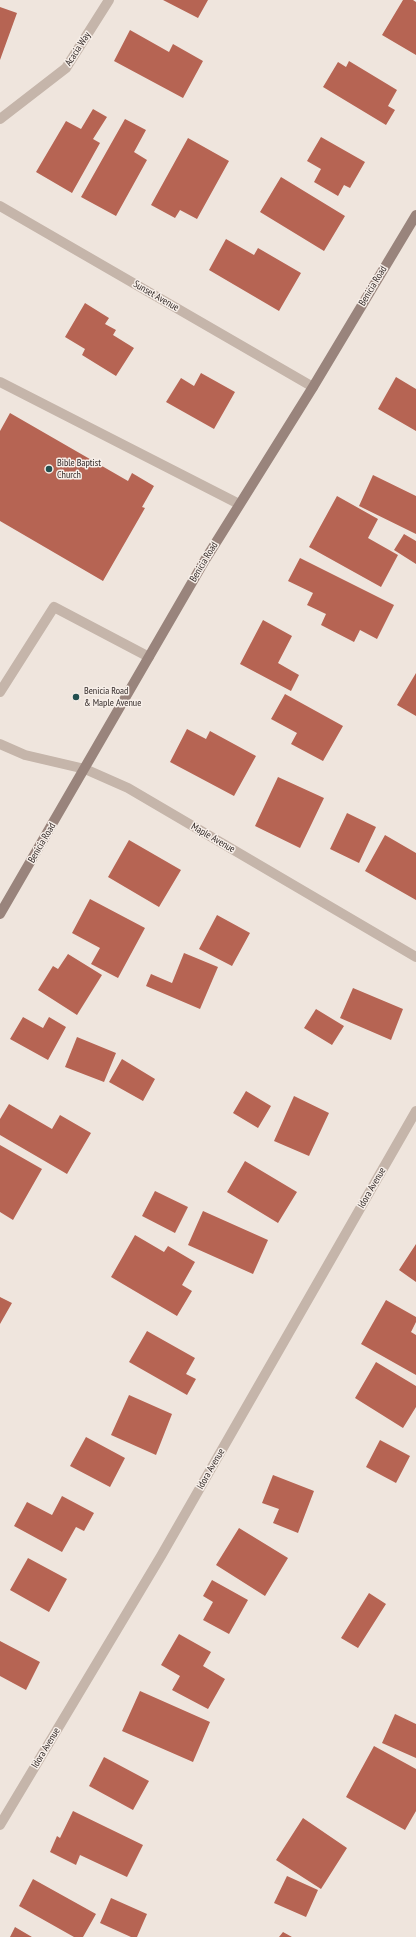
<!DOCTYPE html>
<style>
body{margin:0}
canvas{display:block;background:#efe5dd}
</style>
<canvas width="416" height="1937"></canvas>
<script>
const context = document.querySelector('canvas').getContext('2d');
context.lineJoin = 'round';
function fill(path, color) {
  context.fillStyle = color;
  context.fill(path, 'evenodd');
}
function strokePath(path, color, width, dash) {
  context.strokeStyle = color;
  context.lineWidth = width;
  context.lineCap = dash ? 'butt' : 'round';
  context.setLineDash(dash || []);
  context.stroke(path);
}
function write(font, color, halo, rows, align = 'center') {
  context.font = font + ' "PT Sans Narrow",sans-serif';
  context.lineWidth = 3;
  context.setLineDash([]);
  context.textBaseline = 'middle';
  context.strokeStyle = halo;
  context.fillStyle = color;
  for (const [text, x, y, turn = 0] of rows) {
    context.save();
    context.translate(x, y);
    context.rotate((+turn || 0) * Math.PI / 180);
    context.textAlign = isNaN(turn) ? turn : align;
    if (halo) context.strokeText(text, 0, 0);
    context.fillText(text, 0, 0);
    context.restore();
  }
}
fill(new Path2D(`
 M 163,0 L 208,0 L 198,18 Z
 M 403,0 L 413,0 L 416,2 L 416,55 L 382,35 Z
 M 0,7 L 17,13 L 0,60 Z
 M 130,30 L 169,52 L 173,44 L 203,61 L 183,98 L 114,61 Z
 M 349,61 L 397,90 L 388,106 L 395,110 L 386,125 L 323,87 L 338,62 L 346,67 Z
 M 93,109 L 107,117 L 93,139 L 100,143 L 72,193 L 36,172 L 66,121 L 81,129 Z
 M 125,119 L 146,130 L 134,152 L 147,160 L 116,216 L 81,197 Z
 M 321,137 L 365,162 L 350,188 L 344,185 L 338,196 L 314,182 L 321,169 L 307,161 Z
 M 188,138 L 229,161 L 197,219 L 180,210 L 175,218 L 151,205 Z
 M 281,177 L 345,216 L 324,251 L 260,212 Z
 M 226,239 L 254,255 L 258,248 L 301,273 L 279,311 L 209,270 Z
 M 85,303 L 109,318 L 105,324 L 116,330 L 113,335 L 134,348 L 116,376 L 82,355 L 85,349 L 65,337 Z
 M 201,373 L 235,392 L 214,429 L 166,402 L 181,378 L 194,386 Z
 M 396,377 L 416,389 L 416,431 L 378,409 Z
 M 10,413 L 128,481 L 132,473 L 154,486 L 142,507 L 145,508 L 103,581 L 0,521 L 0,431 Z
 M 373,475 L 416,496 L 416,534 L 359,506 Z
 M 337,496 L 378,519 L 368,538 L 398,555 L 381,587 L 309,547 Z
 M 404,534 L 416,541 L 416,564 L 394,550 Z
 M 300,558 L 394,605 L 377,639 L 360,630 L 354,642 L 321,625 L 326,614 L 307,605 L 313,593 L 288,581 Z
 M 263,620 L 292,636 L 278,663 L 299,675 L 291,691 L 240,664 Z
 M 416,673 L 416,716 L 397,705 Z
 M 285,694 L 343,726 L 323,761 L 291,744 L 297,733 L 271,719 Z
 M 187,729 L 206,739 L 210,731 L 256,756 L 234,796 L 170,762 Z
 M 278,777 L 324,798 L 300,848 L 255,826 Z
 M 347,813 L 376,827 L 359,863 L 330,849 Z
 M 385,835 L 416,853 L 416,900 L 365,871 Z
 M 129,840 L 181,870 L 159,907 L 108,877 Z
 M 90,899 L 145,928 L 118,978 L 91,964 L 100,948 L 72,933 Z
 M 217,915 L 250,933 L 232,966 L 199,949 Z
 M 184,953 L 218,967 L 200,1009 L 146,986 L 151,974 L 172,983 Z
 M 68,954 L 102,975 L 77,1015 L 38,990 L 53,966 L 58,969 Z
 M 353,988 L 403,1009 L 391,1040 L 340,1018 Z
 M 316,1009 L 344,1026 L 332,1045 L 304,1028 Z
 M 23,1017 L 43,1028 L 49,1017 L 66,1027 L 48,1060 L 10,1039 Z
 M 77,1037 L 116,1053 L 104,1082 L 65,1067 Z
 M 122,1059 L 155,1079 L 143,1101 L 109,1082 Z
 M 246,1091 L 271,1106 L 258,1128 L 233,1113 Z
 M 294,1096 L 329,1113 L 309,1156 L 274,1141 Z
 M 9,1104 L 52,1129 L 60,1115 L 91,1133 L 67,1174 L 0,1135 L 0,1119 Z
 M 0,1145 L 42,1169 L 13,1220 L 0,1212 Z
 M 245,1161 L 297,1192 L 278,1223 L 227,1192 Z
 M 155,1191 L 188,1207 L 175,1233 L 142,1216 Z
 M 203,1211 L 268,1240 L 253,1274 L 188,1245 Z
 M 135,1235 L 164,1252 L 168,1246 L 195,1262 L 182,1285 L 192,1291 L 177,1316 L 111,1277 Z
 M 416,1244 L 416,1282 L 399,1270 Z
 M 0,1297 L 12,1303 L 0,1324 Z
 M 386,1300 L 416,1317 L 416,1322 L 411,1332 L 416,1335 L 416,1375 L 361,1344 Z
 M 147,1331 L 195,1358 L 186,1374 L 196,1379 L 187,1395 L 129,1362 Z
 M 376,1362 L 416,1386 L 416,1407 L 403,1428 L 355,1398 Z
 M 129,1395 L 172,1414 L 156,1455 L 111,1435 Z
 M 86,1437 L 125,1458 L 110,1487 L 70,1466 Z
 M 380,1440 L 410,1456 L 396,1483 L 366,1467 Z
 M 273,1475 L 314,1491 L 298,1533 L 273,1523 L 279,1509 L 262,1503 Z
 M 62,1496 L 94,1513 L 84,1531 L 76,1527 L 62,1552 L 14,1526 L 27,1502 L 52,1515 Z
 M 239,1528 L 288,1558 L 265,1596 L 216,1565 Z
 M 28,1558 L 67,1579 L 49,1612 L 10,1590 Z
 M 212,1580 L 248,1600 L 229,1634 L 203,1620 L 213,1602 L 203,1596 Z
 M 369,1593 L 386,1604 L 358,1648 L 341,1638 Z
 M 179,1634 L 211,1652 L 203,1666 L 225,1679 L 208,1709 L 172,1690 L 180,1676 L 161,1665 Z
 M 0,1641 L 40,1662 L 26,1690 L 0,1676 Z
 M 140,1691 L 210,1722 L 193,1762 L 122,1731 Z
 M 395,1714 L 416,1724 L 416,1758 L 382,1743 Z
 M 374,1746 L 416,1769 L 416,1811 L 405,1830 L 346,1797 Z
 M 104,1757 L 149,1781 L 133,1810 L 89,1786 Z
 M 73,1811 L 143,1845 L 127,1877 L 80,1855 L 76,1865 L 50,1852 L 57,1836 L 60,1838 Z
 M 303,1818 L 347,1848 L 321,1889 L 276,1860 Z
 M 287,1876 L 318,1890 L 306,1917 L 274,1903 Z
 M 33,1879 L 96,1914 L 83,1937 L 74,1937 L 19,1906 Z
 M 111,1898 L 147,1914 L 137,1937 L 131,1937 L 100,1923 Z
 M 15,1927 L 32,1937 L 10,1937 Z
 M 283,1932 L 292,1937 L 279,1937 Z`), '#b66453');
strokePath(new Path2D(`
 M 0,382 L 239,504
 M 0,692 L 54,607 L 149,657`), '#c5b5aa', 10);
strokePath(new Path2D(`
 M 0,119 L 66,68 L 109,0
 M 0,206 L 313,387
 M 85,769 L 128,788 L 416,957
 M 0,1825 L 161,1556 L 416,1111`), '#c5b5aa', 10);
strokePath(new Path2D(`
 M 0,744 L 25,755 L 85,769`), '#c5b5aa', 10);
strokePath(new Path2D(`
 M 0,914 L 205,560 L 313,387 L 416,215`), '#99847c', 10);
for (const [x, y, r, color] of [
 [49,469,4,"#245050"],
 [76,697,4,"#245050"]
]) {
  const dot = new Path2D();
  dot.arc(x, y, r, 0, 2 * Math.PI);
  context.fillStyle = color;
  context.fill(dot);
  strokePath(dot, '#f7efe9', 1.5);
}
write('10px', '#342b29', '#f7efe9', [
 ["Acacia Way",78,49,-57],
 ["Benicia Road",373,286,-59],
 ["Sunset Avenue",156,296,30],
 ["Benicia Road",204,562,-59],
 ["Maple Avenue",213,838,30],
 ["Benicia Road",42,843,-60],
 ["Idora Avenue",372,1188,-60],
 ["Idora Avenue",211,1469,-60],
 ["Idora Avenue",46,1748,-59]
]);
write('10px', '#342b29', '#f7efe9', [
 ["Bible Baptist",57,463],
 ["Church",57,475],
 ["Benicia Road",84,691],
 ["& Maple Avenue",84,703]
], 'left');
</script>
